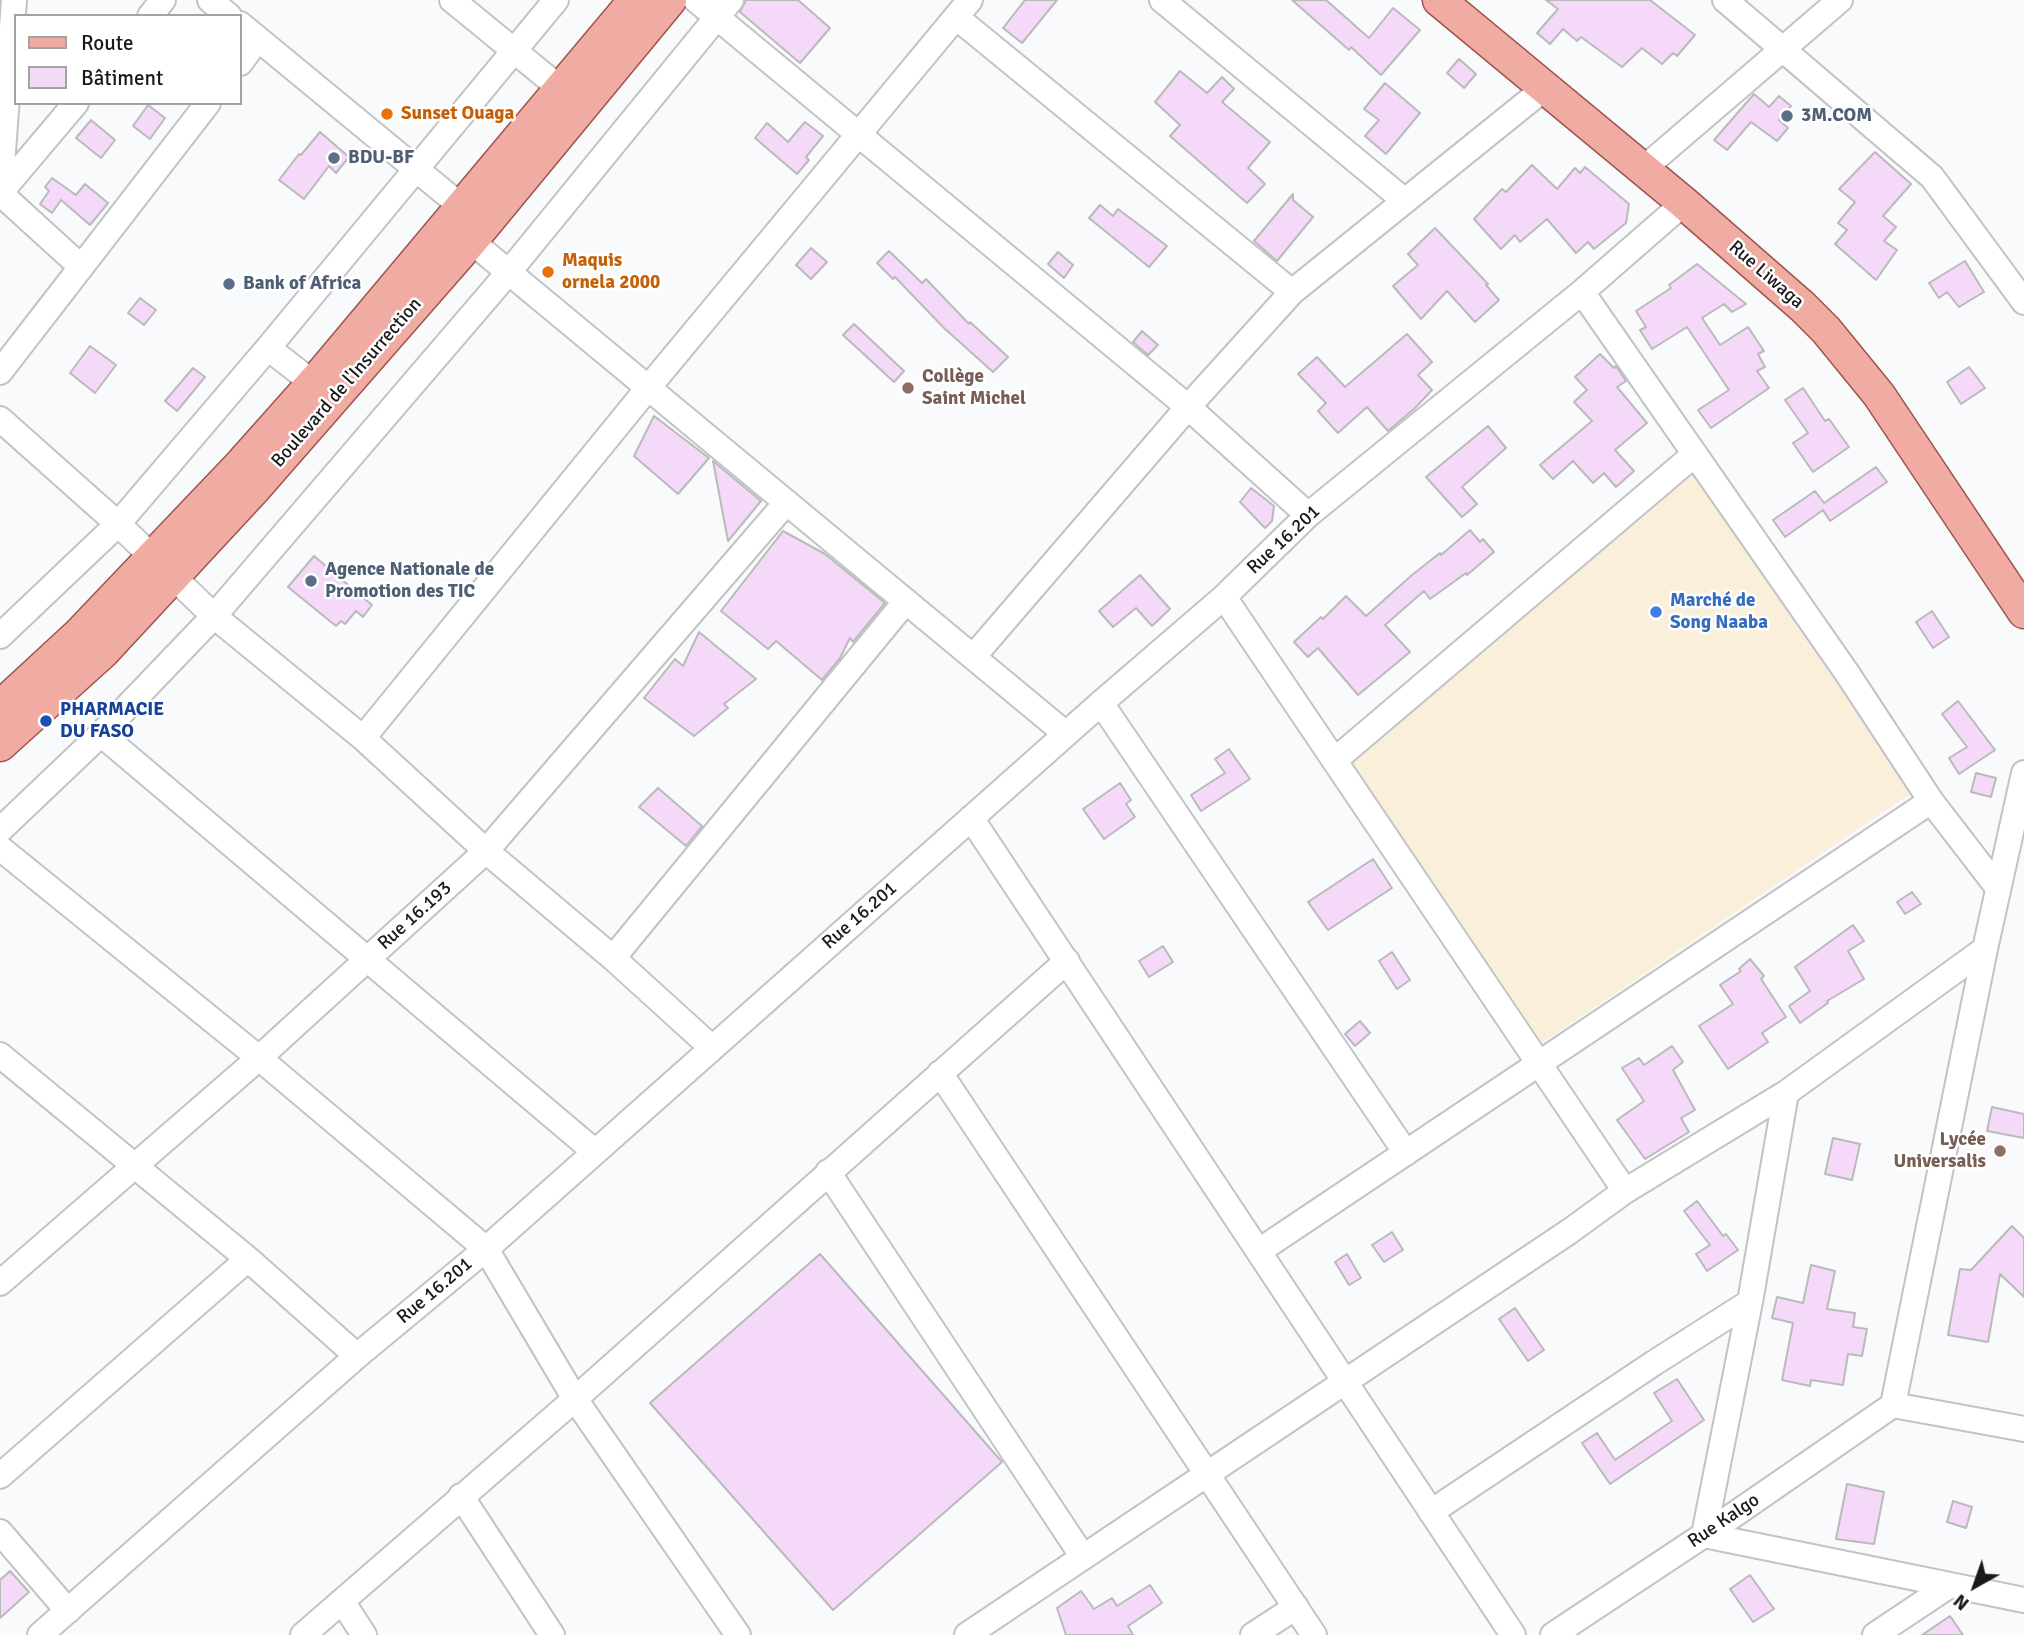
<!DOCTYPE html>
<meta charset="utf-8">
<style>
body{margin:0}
#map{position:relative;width:2024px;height:1635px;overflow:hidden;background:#f9fafc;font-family:Signika,sans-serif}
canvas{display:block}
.legend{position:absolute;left:14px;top:14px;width:228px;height:91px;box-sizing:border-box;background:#fff;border:2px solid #a3a3a3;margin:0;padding:9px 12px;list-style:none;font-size:21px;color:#19191a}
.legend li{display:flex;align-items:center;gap:14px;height:35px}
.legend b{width:35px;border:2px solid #a3a3a3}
.north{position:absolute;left:1940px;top:1551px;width:70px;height:70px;-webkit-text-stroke:5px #fff;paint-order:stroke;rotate:220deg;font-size:19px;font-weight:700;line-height:28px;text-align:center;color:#19191a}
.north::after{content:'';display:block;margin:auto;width:24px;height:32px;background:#19191a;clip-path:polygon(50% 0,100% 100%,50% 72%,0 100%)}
</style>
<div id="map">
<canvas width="2024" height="1635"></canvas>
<ul class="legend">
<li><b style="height:9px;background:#f0aca3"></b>Route</li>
<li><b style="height:19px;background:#f5d9f8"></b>Bâtiment</li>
</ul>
<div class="north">N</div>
</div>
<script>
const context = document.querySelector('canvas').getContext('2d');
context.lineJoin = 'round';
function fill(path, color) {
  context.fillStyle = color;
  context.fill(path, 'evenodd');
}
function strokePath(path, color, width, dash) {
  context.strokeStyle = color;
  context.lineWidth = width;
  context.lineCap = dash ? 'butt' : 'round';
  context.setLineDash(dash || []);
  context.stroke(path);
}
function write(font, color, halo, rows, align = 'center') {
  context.font = font + ' Signika,sans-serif';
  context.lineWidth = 5;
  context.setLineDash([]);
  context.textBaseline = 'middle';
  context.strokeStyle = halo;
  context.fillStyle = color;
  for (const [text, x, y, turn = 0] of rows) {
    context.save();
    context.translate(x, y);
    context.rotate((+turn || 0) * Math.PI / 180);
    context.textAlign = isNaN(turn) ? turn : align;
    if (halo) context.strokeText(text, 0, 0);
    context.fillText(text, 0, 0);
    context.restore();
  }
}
fill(new Path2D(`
 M 1695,466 L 1910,794 L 1542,1043 L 1348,757 Z`), '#faefda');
const building = new Path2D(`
 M 746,0 L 798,0 L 830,28 L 800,63 L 740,12 Z
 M 1025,0 L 1057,0 L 1022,43 L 1003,28 Z
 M 1292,0 L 1326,0 L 1369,38 L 1393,8 L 1420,30 L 1381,75 L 1351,47 L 1349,50 Z
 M 1546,0 L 1650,0 L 1695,35 L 1677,56 L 1673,53 L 1662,64 L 1642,48 L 1622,67 L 1581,37 L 1577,41 L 1563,29 L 1550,44 L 1537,33 L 1558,9 Z
 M 1459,59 L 1476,74 L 1464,88 L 1447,73 Z
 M 1180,71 L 1207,93 L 1222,77 L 1234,89 L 1222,102 L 1270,142 L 1248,168 L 1265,184 L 1247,203 L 1170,136 L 1180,125 L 1155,102 Z
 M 1385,83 L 1420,113 L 1386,154 L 1365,136 L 1379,120 L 1364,109 Z
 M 1754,94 L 1769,107 L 1779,96 L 1791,106 L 1779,120 L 1788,128 L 1777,141 L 1751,122 L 1727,150 L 1714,140 Z
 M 148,105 L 165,118 L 150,139 L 133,126 Z
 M 91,120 L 115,140 L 101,158 L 76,138 Z
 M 805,122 L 823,136 L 806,157 L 809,160 L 797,174 L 755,138 L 767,123 L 788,142 Z
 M 320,132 L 349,157 L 336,173 L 329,166 L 304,199 L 279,180 L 299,154 L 301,155 Z
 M 1875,152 L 1911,184 L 1883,216 L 1896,227 L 1884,241 L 1897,250 L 1876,280 L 1835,244 L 1847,230 L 1838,223 L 1855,202 L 1839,189 Z
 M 1532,165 L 1557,189 L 1575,168 L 1580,173 L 1585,167 L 1629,204 L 1626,223 L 1594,249 L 1588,242 L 1576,253 L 1547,219 L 1520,242 L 1515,235 L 1501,249 L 1474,219 L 1502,189 L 1506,192 Z
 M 52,178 L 76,195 L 85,184 L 108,203 L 90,225 L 61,200 L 52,213 L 40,204 L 49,191 L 45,187 Z
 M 1293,194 L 1293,200 L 1313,217 L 1277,261 L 1254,241 Z
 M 1100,205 L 1113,216 L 1118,209 L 1167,246 L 1149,267 L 1089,218 Z
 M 1435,228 L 1488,284 L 1486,285 L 1499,300 L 1475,322 L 1447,291 L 1421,319 L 1393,286 L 1418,265 L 1408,254 Z
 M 811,248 L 827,262 L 811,279 L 796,265 Z
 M 889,251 L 922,283 L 926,279 L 969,324 L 970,322 L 1008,357 L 993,372 L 944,328 L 895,277 L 893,279 L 877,263 Z
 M 1058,252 L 1073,265 L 1064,278 L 1048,264 Z
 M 1965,261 L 1984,292 L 1959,307 L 1947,292 L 1939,298 L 1929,283 Z
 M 1697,264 L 1746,304 L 1732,312 L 1724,304 L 1702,318 L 1720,345 L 1748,327 L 1764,351 L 1758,354 L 1765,367 L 1757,371 L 1769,388 L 1711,428 L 1698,410 L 1729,390 L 1687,327 L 1652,349 L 1640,330 L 1646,327 L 1636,311 L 1671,288 L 1669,285 Z
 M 140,298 L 156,310 L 144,325 L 128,313 Z
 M 854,324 L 904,371 L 894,382 L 843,335 Z
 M 1142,331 L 1158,345 L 1148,355 L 1133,342 Z
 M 1407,334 L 1432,362 L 1418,375 L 1432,390 L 1415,408 L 1388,431 L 1367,407 L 1338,433 L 1318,411 L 1326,403 L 1298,374 L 1317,357 L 1345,387 Z
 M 90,346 L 116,365 L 95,393 L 70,373 Z
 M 1600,354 L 1614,368 L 1616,366 L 1626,381 L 1617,387 L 1647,423 L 1615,450 L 1634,471 L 1616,487 L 1604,473 L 1593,483 L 1573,461 L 1553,479 L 1540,465 L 1592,421 L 1574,402 L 1587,390 L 1575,377 Z
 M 1969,367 L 1985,388 L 1961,404 L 1947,382 Z
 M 193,368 L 205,377 L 177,411 L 165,401 Z
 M 1803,388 L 1825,421 L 1829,419 L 1849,447 L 1813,472 L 1793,443 L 1808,433 L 1785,400 Z
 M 654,416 L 709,458 L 678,494 L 634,456 Z
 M 1488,426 L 1506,448 L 1462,487 L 1477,504 L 1462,517 L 1426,477 Z
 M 713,461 L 761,501 L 728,541 Z
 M 1876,467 L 1887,482 L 1830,521 L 1823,510 L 1785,537 L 1773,520 L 1815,491 L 1824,503 Z
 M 1251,488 L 1274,506 L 1272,521 L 1265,528 L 1240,502 Z
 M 1470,530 L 1480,542 L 1483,539 L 1494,552 L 1467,575 L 1466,573 L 1430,599 L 1424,591 L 1385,625 L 1410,652 L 1358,695 L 1318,648 L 1308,657 L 1294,642 L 1321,617 L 1323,619 L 1346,596 L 1366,616 L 1412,575 L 1440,553 L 1441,555 Z
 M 783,531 L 825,554 L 885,603 L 853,642 L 850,638 L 840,658 L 822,680 L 776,641 L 768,649 L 721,611 Z
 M 314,556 L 372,605 L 363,617 L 356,611 L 345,624 L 341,621 L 336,626 L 288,587 Z
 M 1140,575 L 1170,609 L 1152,626 L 1136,608 L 1113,627 L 1099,611 Z
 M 1932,611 L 1949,637 L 1933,648 L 1916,622 Z
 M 699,632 L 756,679 L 724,704 L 728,708 L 694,736 L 644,698 L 675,659 L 683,666 Z
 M 1958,701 L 1995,750 L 1959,774 L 1949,758 L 1967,747 L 1942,714 Z
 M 1229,749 L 1250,779 L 1201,811 L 1191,795 L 1225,773 L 1215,759 Z
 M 1976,773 L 1996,778 L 1991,797 L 1971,792 Z
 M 1120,783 L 1131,800 L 1126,804 L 1135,817 L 1104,839 L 1083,809 Z
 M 658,788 L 702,826 L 686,846 L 639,807 Z
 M 1373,859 L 1392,888 L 1328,930 L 1308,902 Z
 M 1912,892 L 1921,904 L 1905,914 L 1897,902 Z
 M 1853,925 L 1864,941 L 1848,951 L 1864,979 L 1827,1001 L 1828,1003 L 1800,1023 L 1789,1006 L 1810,991 L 1795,967 Z
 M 1163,946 L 1173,962 L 1149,977 L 1139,961 Z
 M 1392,952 L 1410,980 L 1397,989 L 1379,961 Z
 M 1750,959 L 1764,976 L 1761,979 L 1786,1017 L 1762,1033 L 1768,1042 L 1728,1069 L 1699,1026 L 1733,1004 L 1720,985 L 1741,971 L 1739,969 Z
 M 1360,1021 L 1370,1033 L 1355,1046 L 1345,1034 Z
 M 1672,1046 L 1683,1062 L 1673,1070 L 1695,1110 L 1681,1118 L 1689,1132 L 1645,1159 L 1617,1120 L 1644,1101 L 1622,1068 L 1639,1058 L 1644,1065 Z
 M 1992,1107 L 2024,1114 L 2024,1138 L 1987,1131 Z
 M 1833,1138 L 1860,1144 L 1852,1180 L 1825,1174 Z
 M 1697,1201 L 1723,1236 L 1726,1234 L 1738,1250 L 1707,1271 L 1696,1254 L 1710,1245 L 1684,1211 Z
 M 2012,1226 L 2024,1238 L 2024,1297 L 2000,1274 L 1988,1342 L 1948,1335 L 1960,1269 L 1971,1270 Z
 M 1392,1232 L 1403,1250 L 1384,1262 L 1372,1245 Z
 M 820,1254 L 1002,1462 L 833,1610 L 650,1403 Z
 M 1347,1254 L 1361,1278 L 1349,1285 L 1335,1262 Z
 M 1811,1265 L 1835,1271 L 1827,1309 L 1855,1313 L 1853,1327 L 1867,1329 L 1862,1356 L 1848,1354 L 1843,1385 L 1811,1380 L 1810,1386 L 1782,1380 L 1793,1323 L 1772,1318 L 1777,1297 L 1803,1303 Z
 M 1515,1308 L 1544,1350 L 1528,1361 L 1499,1319 Z
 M 1677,1379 L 1704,1420 L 1610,1484 L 1582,1443 L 1597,1433 L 1615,1460 L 1672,1421 L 1654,1393 Z
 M 1847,1484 L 1884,1492 L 1874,1544 L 1836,1539 Z
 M 1953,1501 L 1972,1507 L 1966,1528 L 1947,1522 Z
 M 10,1571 L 29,1592 L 0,1618 L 0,1580 Z
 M 1750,1575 L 1774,1609 L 1753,1622 L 1730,1589 Z
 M 1150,1585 L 1162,1603 L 1128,1626 L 1133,1635 L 1066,1635 L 1057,1608 L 1081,1591 L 1094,1609 L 1112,1598 L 1117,1606 Z
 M 1950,1616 L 1963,1635 L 1922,1635 Z`);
fill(building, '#f5d9f8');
strokePath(building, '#bbbabb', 2);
const minor = new Path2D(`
 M 210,0 L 229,16
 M 452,0 L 561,89
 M 696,0 L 1188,407 L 1308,515
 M 1162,0 L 1405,201
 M 1725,0 L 1932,177 L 2024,302
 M 150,16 L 163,0
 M 956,17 L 1292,292
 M 240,24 L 462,207
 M 240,63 L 258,39
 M 1642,170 L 1840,0
 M 0,193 L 14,0
 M 0,193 L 76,103
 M 0,193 L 80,266
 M 471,241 L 1066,734
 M 1582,292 L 1847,673 L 1931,801 L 1998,888
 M 268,348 L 313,383
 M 0,372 L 208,103
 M 0,419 L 118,524 L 214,616 L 363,738 L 486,851 L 613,958 L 711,1047
 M 1224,597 L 1625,1191
 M 0,636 L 118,524 L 268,348 L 556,0
 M 973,657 L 1188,407 L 1292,292 L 1545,88
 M 1101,703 L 1406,1153
 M 101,734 L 594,1151
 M 363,738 L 648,388 L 970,0
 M 1335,760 L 1695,454
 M 971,818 L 1513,1635
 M 0,830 L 101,734 L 214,616 L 508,273 L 731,0
 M 0,848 L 259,1058 L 486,1249 L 575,1399 L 738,1635
 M 613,958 L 906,601
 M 0,1055 L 248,1259 L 357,1356
 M 940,1073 L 1314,1635
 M 1786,1093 L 1750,1302 L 1704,1535 L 2024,1600
 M 828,1172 L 1083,1557
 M 1259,1251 L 1931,801
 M 0,1283 L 259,1058 L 486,851 L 785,504
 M 1893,1405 L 1985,949 L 2024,773
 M 1893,1405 L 2024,1429
 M 0,1476 L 248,1259
 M 461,1496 L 552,1635
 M 1431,1512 L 1654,1363 L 1750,1302
 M 0,1532 L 68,1611
 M 342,1601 L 364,1635
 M 40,1635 L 357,1356 L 486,1249 L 1101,703 L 1224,597 L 1308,515 L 1582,292 L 1684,203
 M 303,1635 L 575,1399 L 1067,961
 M 967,1635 L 1570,1231 L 1625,1191 L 1786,1093 L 1985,949
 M 1253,1635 L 1296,1607
 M 1553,1635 L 1725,1521 L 1893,1405
 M 1875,1635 L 1950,1585`);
const major = new Path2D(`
 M 1439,0 L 1684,203 L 1803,307 L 1826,330 L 1879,395 L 2024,612
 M 0,707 L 79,634 L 242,463 L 323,372 L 635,0
 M 0,745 L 103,652 L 256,487 L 471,241 L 670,0`);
strokePath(minor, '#c2c3c5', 28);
strokePath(major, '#9e544b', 35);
strokePath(minor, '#fff', 24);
strokePath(major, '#f0aca3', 32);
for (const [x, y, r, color] of [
 [387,114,7,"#e8710a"],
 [1787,116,7,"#5c6f8a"],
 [334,158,7,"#5c6f8a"],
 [548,272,7,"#e8710a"],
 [229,284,7,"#5c6f8a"],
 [908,388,7,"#8d6e63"],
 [311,581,7,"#5c6f8a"],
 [1656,612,7,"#3f7fe0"],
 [46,721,7,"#1a4fb4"],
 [2000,1151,7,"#8d6e63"]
]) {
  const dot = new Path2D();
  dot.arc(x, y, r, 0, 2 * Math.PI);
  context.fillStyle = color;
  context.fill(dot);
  strokePath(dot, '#fff', 2.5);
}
write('bold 19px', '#c56008', '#fff', [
 ["Sunset Ouaga",401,114],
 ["Maquis",562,261],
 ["ornela 2000",562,283]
], 'left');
write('bold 19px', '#4e5e75', '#fff', [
 ["3M.COM",1801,116],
 ["BDU-BF",348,158],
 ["Bank of Africa",243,284],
 ["Agence Nationale de",325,570],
 ["Promotion des TIC",325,592]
], 'left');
write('19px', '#19191a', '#fff', [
 ["Rue Liwaga",1766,275,41],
 ["Boulevard de l'Insurrection",347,383,-49],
 ["Rue 16.201",1284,540,-43],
 ["Rue 16.193",415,916,-42],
 ["Rue 16.201",860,916,-41],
 ["Rue 16.201",435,1291,-40],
 ["Rue Kalgo",1724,1521,-34]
]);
write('bold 19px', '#785e54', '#fff', [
 ["Collège",922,377],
 ["Saint Michel",922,399],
 ["Lycée",1986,1140,"right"],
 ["Universalis",1986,1162,"right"]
], 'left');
write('bold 19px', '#366cbe', '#fff', [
 ["Marché de",1670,601],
 ["Song Naaba",1670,623]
], 'left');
write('bold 19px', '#164399', '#fff', [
 ["PHARMACIE",60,710],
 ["DU FASO",60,732]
], 'left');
</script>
